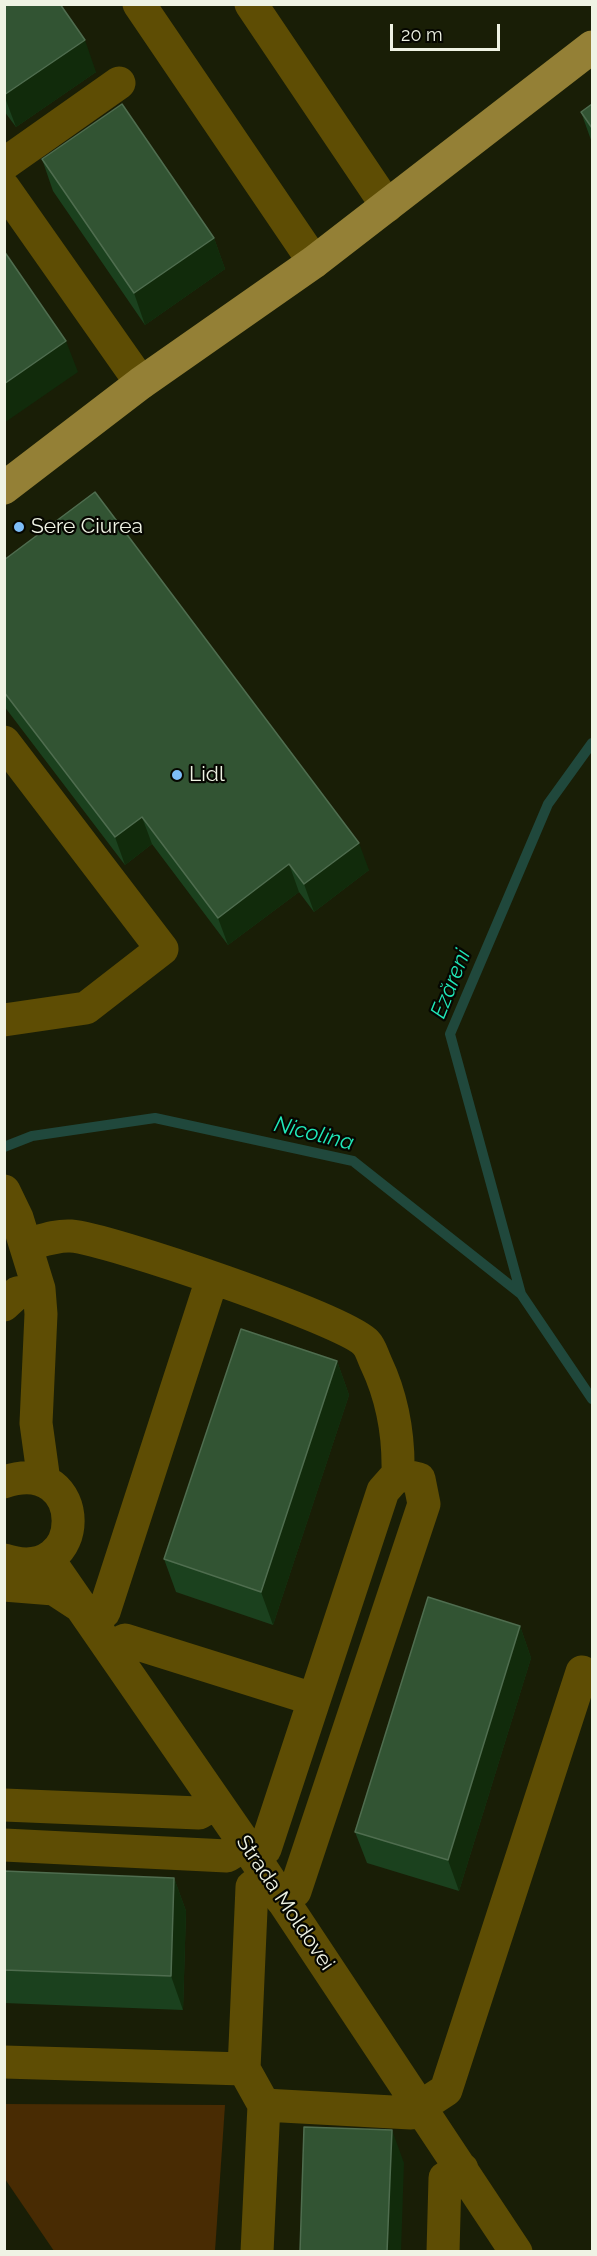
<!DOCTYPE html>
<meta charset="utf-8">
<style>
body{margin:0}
#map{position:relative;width:597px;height:2256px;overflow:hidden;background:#191e06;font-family:Raleway,sans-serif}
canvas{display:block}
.frame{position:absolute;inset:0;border:6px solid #eff3e4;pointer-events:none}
.scale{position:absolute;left:390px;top:24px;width:110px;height:27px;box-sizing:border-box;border:3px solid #eff3e4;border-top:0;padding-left:8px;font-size:18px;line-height:21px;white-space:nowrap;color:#eff3e4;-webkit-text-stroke:4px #060701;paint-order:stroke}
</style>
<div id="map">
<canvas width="597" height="2256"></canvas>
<div class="frame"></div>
<div class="scale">20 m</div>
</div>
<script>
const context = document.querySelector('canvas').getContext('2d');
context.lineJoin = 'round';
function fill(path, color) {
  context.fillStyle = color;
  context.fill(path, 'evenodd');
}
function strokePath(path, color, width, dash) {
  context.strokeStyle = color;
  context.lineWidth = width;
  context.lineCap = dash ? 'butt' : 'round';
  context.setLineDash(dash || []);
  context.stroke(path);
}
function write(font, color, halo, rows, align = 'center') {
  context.font = font + ' Raleway,sans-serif';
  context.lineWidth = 4.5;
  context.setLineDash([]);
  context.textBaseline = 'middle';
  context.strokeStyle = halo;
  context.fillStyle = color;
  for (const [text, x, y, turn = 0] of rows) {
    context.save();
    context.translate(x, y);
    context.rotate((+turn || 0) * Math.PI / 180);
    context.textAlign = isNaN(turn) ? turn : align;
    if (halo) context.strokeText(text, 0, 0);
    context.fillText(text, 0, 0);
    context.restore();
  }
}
fill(new Path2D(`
 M 4,2104 L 225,2105 L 215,2251 L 54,2251 L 5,2179 Z`), '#482b03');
strokePath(new Path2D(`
 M 4,1147 L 32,1136 L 155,1118 L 353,1161 L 521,1294 L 592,1399
 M 521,1294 L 450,1034 L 548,804 L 592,743`), '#20483c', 10);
strokePath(new Path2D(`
 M 139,4 L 314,262
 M 251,4 L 387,206
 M 4,164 L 119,83
 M 4,188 L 141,383
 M 4,742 L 162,949 L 86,1008 L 4,1020
 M 4,1191 L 17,1218 L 39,1289 L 41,1314 L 36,1423 L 44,1481
 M 26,1245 C 41,1241 56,1235 71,1236 C 106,1238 346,1320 366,1343 C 371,1348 373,1357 376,1363 C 393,1399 399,1434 398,1474
 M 4,1305 L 17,1293 L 39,1289
 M 4,1482 C 89,1453 90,1588 4,1560
 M 48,1559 L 254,1857 L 516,2252
 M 4,1585 L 54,1589 L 80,1606
 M 92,1621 L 104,1612 L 212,1279
 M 111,1649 L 125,1640 L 313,1699
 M 4,1805 L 199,1813 L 216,1803
 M 4,1845 L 227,1856 L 245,1845
 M 254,1857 L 265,1849 L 383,1491 L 398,1474 L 419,1479 L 424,1504 L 295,1891 L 282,1900
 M 4,2062 L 244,2069
 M 264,2105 L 244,2069 L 252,1887 L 266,1876
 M 257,2252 L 264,2105 L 411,2113 L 446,2090 L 582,1672
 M 443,2252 L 445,2178 L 462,2169`), '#5e4d04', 33);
strokePath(new Path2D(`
 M 4,488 L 141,383 L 314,262 L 592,47`), '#948036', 33);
fill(new Path2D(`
 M 4,4 L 96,72 L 16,127 L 4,111 Z
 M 592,104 L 592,142 L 591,140 L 581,112 Z
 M 42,159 L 214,238 L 225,269 L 145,325 L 53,191 Z
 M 4,560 L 369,870 L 314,912 L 299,892 L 228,945 L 152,844 L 125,865 L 4,706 Z
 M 337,1361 L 349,1395 L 273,1625 L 176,1592 L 164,1559 Z
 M 520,1626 L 531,1658 L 459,1891 L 367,1863 L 355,1832 Z
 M 4,1871 L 174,1878 L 186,1911 L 183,2010 L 4,2003 Z`), '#1b411e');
fill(new Path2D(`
 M 85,40 L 96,72 L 16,127 L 4,95 Z
 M 214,238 L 225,269 L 145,325 L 134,293 Z
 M 66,341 L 78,372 L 4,423 L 4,384 Z
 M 142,817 L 152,844 L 125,865 L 115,837 Z
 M 359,843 L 369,870 L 314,912 L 304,884 Z
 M 289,864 L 299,892 L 228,945 L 218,918 Z
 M 337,1361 L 349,1395 L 273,1625 L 261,1592 Z
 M 520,1626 L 531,1658 L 459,1891 L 448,1860 Z
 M 174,1878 L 186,1911 L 183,2010 L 171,1976 Z
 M 392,2130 L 404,2163 L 401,2252 L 387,2252 Z`), '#112b0b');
const building = new Path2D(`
 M 4,4 L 60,4 L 85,40 L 4,95 Z
 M 122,104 L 214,238 L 134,293 L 42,159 Z
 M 592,104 L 592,128 L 581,112 Z
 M 4,251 L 66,341 L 4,384 Z
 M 95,492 L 359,843 L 304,884 L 289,864 L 218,918 L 142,817 L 115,837 L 4,692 L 4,560 Z
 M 241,1329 L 337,1361 L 261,1592 L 164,1559 Z
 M 428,1597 L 520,1626 L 448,1860 L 355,1832 Z
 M 4,1871 L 174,1878 L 171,1976 L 4,1970 Z
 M 304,2127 L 392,2130 L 387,2252 L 300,2252 Z`);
fill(building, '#325433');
strokePath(building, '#4f6d4f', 1.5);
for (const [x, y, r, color] of [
 [19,527,6,"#7dbef9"],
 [177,775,6,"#7dbef9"]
]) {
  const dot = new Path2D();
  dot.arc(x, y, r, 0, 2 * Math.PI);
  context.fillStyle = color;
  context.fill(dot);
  strokePath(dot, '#060701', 2);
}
write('21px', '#eff3e4', '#060701', [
 ["Sere Ciurea",31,527],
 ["Lidl",189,775]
], 'left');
write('21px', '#eff3e4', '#060701', [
 ["Strada Moldovei",285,1903,56]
]);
write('italic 22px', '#20e8b8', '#060701', [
 ["Ezăreni",451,984,-68],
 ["Nicolina",314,1134,14]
]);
</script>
